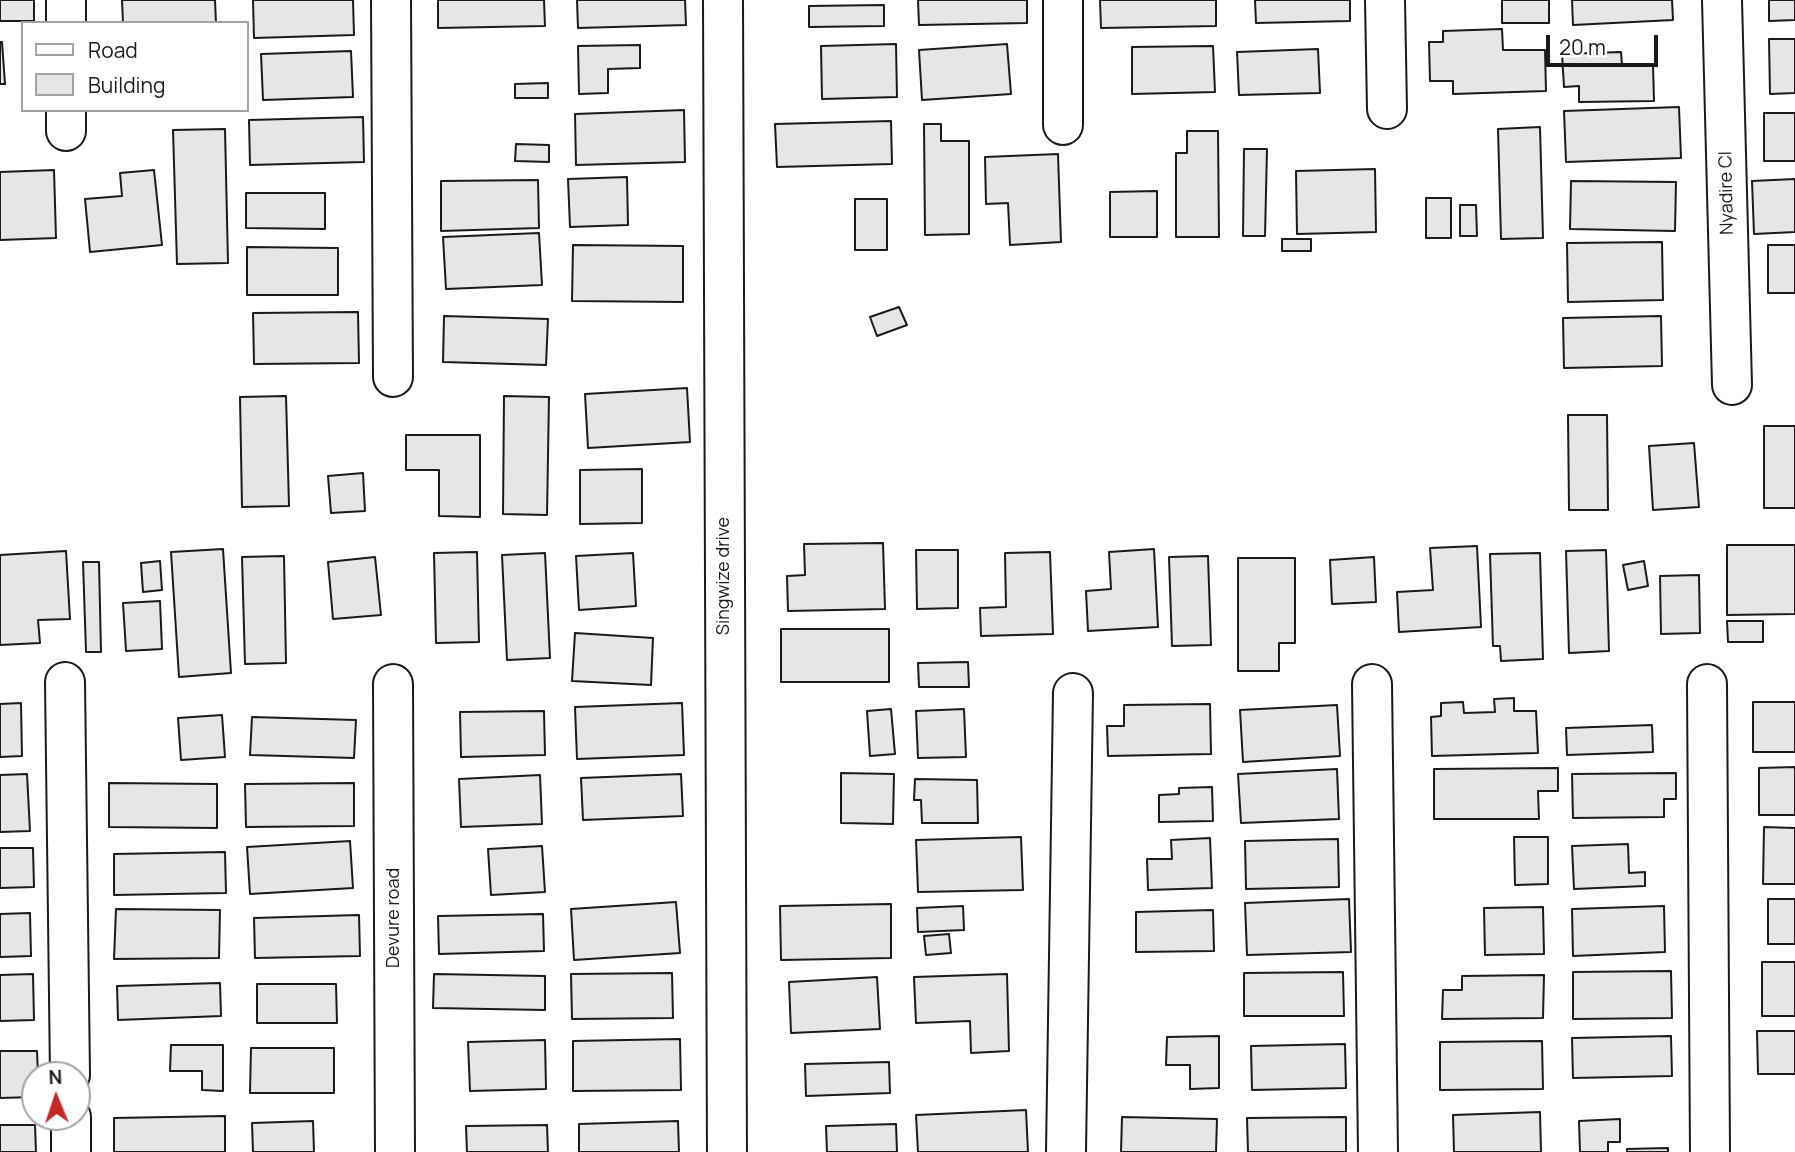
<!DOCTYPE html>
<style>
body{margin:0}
#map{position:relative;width:1795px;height:1152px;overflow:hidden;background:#fff;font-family:Manrope,sans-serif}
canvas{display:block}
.legend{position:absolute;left:21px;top:21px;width:228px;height:91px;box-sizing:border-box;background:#fff;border:2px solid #a3a3a3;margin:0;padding:9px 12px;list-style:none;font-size:21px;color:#1a1a1a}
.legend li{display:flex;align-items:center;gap:14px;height:35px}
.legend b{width:35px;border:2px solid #a3a3a3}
.north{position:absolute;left:21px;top:1061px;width:70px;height:70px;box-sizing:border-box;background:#fff;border:2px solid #a3a3a3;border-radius:50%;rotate:358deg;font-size:19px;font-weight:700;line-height:28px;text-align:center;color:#1a1a1a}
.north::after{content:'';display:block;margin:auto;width:24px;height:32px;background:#c62828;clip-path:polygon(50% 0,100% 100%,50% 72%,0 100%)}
.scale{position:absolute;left:1546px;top:35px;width:112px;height:32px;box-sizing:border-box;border:4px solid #1a1a1a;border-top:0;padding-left:9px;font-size:21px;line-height:24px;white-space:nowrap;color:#1a1a1a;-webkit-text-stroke:5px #fff;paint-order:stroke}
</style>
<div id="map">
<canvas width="1795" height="1152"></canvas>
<ul class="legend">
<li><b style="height:9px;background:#fff"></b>Road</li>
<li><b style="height:19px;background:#e6e6e6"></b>Building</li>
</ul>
<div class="north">N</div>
<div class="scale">20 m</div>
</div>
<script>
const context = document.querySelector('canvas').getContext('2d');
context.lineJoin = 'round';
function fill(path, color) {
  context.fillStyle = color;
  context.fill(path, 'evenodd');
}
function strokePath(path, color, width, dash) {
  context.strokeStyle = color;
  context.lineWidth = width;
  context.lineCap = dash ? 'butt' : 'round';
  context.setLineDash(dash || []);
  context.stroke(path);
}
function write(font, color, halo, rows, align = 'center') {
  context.font = font + ' Manrope,sans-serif';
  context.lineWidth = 5;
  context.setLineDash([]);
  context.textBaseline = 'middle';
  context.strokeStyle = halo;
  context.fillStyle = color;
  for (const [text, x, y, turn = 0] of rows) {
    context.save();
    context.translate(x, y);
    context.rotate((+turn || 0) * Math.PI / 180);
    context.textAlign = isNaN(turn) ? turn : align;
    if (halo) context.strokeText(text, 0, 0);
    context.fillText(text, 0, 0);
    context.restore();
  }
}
const building = new Path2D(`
 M 0,0 L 34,0 L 34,21 L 0,21 Z
 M 122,0 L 215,0 L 216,23 L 123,23 Z
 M 253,0 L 353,0 L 354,35 L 254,38 Z
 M 438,0 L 544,0 L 545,26 L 438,28 Z
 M 577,0 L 685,0 L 686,25 L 578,28 Z
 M 918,0 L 1027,0 L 1027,23 L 919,25 Z
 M 1100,0 L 1216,0 L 1216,26 L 1101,28 Z
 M 1255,0 L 1350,0 L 1350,21 L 1256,23 Z
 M 1502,0 L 1549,0 L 1549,23 L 1502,23 Z
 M 1572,0 L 1672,0 L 1673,20 L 1573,25 Z
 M 1769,0 L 1795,0 L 1795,20 L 1769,21 Z
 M 884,5 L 884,26 L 809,27 L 809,6 Z
 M 1502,29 L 1503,50 L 1545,50 L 1546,91 L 1453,94 L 1453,81 L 1430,81 L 1429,42 L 1443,42 L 1443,31 Z
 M 1769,39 L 1795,39 L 1795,93 L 1770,94 Z
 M 0,42 L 2,42 L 5,84 L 0,84 Z
 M 896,44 L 897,97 L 822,99 L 821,46 Z
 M 1007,44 L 1011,94 L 922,100 L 919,50 Z
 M 640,45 L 640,68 L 608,69 L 608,93 L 579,94 L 578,46 Z
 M 1213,46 L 1215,92 L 1132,94 L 1132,47 Z
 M 1318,49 L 1320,93 L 1239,95 L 1237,52 Z
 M 351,51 L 353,97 L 263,100 L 261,54 Z
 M 1621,52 L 1622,65 L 1653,65 L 1654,101 L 1579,102 L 1579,86 L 1564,87 L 1562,54 Z
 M 548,83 L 548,98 L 515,98 L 515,84 Z
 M 1679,107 L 1681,158 L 1566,162 L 1564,111 Z
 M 684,110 L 685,162 L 576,165 L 575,114 Z
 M 1764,113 L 1795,113 L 1795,161 L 1764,161 Z
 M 363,117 L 364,162 L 250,165 L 249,120 Z
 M 891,121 L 892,164 L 777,167 L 775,124 Z
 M 924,124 L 941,124 L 941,141 L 969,141 L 969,234 L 925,235 Z
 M 1540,127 L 1543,238 L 1501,239 L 1498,129 Z
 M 225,129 L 228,263 L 177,264 L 173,130 Z
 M 1187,131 L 1218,131 L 1219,237 L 1176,237 L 1176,153 L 1187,153 Z
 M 516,144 L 549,145 L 549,162 L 515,161 Z
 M 1244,149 L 1267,149 L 1265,236 L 1243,236 Z
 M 1058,154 L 1061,242 L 1010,245 L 1008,203 L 986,204 L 985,157 Z
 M 1375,169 L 1376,232 L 1297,234 L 1296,171 Z
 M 54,170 L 56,238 L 0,240 L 0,172 Z
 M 154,170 L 162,245 L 90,252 L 85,199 L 122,196 L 120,173 Z
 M 627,177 L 628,225 L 570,227 L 568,179 Z
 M 1795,179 L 1795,232 L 1754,234 L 1752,181 Z
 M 538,180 L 539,228 L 441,231 L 441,181 Z
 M 1571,181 L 1676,182 L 1675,231 L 1570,229 Z
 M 1157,191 L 1157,237 L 1110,237 L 1110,192 Z
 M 246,193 L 325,193 L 325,229 L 246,228 Z
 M 1426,198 L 1451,198 L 1451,238 L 1426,238 Z
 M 855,199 L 887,199 L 887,250 L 855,250 Z
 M 1460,205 L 1476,205 L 1477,236 L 1460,236 Z
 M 539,233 L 542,285 L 446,289 L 443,237 Z
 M 1282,239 L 1311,239 L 1311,251 L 1282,251 Z
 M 1662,242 L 1663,300 L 1568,302 L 1567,243 Z
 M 573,245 L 683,246 L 683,302 L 572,301 Z
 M 1768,245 L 1795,245 L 1795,293 L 1768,293 Z
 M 247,247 L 338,248 L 338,295 L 247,295 Z
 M 899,307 L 907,325 L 877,336 L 870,317 Z
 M 358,312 L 359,363 L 254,364 L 253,313 Z
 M 444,316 L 548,319 L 546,365 L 443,362 Z
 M 1661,316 L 1662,366 L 1564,368 L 1563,318 Z
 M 687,388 L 690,442 L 588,448 L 585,394 Z
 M 286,396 L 289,506 L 242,507 L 240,397 Z
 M 504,396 L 549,397 L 547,515 L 503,514 Z
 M 1568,415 L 1607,415 L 1608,510 L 1569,510 Z
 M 1764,426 L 1795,426 L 1795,508 L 1764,508 Z
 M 406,435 L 480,435 L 480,517 L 439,516 L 439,470 L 406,470 Z
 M 1694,443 L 1699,507 L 1653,510 L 1649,446 Z
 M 642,469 L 642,523 L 580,524 L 580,470 Z
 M 363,473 L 365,511 L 331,513 L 328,476 Z
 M 883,543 L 885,609 L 788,611 L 787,576 L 805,575 L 804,544 Z
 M 1727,545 L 1795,545 L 1795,614 L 1727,615 Z
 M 1477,546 L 1481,627 L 1399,632 L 1397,592 L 1433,590 L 1430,548 Z
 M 223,549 L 231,673 L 179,677 L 171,552 Z
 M 1154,549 L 1158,627 L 1088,631 L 1086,591 L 1111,589 L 1109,552 Z
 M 916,550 L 958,550 L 958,608 L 917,609 Z
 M 1606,550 L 1609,651 L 1569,653 L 1566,551 Z
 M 66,551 L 70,619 L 38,620 L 40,643 L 0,645 L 0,555 Z
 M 477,552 L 479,642 L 436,643 L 434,553 Z
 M 1050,552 L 1053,634 L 981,636 L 980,608 L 1006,607 L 1005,553 Z
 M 545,553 L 550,658 L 507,660 L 502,555 Z
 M 633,553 L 636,606 L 579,610 L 576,556 Z
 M 1540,553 L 1543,659 L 1501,661 L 1500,646 L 1493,646 L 1490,554 Z
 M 284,556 L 286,663 L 245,664 L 242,557 Z
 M 1208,556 L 1211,645 L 1172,646 L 1169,557 Z
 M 375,557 L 381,615 L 333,619 L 328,562 Z
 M 1374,557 L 1376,602 L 1332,604 L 1330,560 Z
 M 1238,558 L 1295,558 L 1295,643 L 1279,643 L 1279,671 L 1238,671 Z
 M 160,561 L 162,590 L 143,592 L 141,563 Z
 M 1644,561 L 1648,586 L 1628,590 L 1623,565 Z
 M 83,562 L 99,562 L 101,652 L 86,652 Z
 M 1699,575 L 1700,633 L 1661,634 L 1660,576 Z
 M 160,601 L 162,649 L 126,651 L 123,603 Z
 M 1727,621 L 1763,621 L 1763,642 L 1728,642 Z
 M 781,629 L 889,629 L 889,682 L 781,682 Z
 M 575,633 L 653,638 L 651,685 L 572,681 Z
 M 968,662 L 969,687 L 919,687 L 918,663 Z
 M 1514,698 L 1514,711 L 1536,711 L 1538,753 L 1432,756 L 1431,717 L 1441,716 L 1441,703 L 1463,702 L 1464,713 L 1495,712 L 1494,699 Z
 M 1753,702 L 1795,702 L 1795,752 L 1753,752 Z
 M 21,703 L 22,756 L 0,757 L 0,704 Z
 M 682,703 L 684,755 L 577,759 L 575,707 Z
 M 1210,704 L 1211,754 L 1108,756 L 1107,726 L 1124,726 L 1124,705 Z
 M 1337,705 L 1340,756 L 1243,762 L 1240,710 Z
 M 891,709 L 895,754 L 870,756 L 867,711 Z
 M 964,709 L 966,757 L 918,758 L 916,711 Z
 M 544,711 L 545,755 L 461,757 L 460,712 Z
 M 222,715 L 225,757 L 181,760 L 178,718 Z
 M 252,717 L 356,720 L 354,758 L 250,755 Z
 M 1652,725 L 1653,752 L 1567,755 L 1566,728 Z
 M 1795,767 L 1795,815 L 1759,815 L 1759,768 Z
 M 1558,768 L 1558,791 L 1538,791 L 1539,819 L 1434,819 L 1434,769 Z
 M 1337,769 L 1339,819 L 1241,823 L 1238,774 Z
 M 841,773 L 894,774 L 893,824 L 841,823 Z
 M 1676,773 L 1676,799 L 1664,799 L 1664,817 L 1573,818 L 1572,774 Z
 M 27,774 L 30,831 L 0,832 L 0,775 Z
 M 681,774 L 683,816 L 583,820 L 581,778 Z
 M 540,775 L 542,824 L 461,827 L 459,779 Z
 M 915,779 L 977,780 L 978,823 L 922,823 L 921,800 L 914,800 Z
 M 109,783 L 217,784 L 217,828 L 109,827 Z
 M 354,783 L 354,826 L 246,827 L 245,784 Z
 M 1212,787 L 1213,821 L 1159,822 L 1159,795 L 1179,794 L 1179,788 Z
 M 1764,827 L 1795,828 L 1795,884 L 1763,884 Z
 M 1021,837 L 1023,890 L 918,892 L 916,840 Z
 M 1514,837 L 1548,837 L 1548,884 L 1515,885 Z
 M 1210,838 L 1212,888 L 1148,890 L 1147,859 L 1172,859 L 1171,840 Z
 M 1338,839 L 1339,887 L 1246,889 L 1245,841 Z
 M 350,841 L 353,888 L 250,894 L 247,847 Z
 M 1628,844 L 1629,873 L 1645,872 L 1645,886 L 1574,889 L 1572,846 Z
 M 542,846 L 545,892 L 491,895 L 488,849 Z
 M 0,848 L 33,848 L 34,887 L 0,888 Z
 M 225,852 L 226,893 L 114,895 L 114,854 Z
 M 1349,899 L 1351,952 L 1247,955 L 1245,903 Z
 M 1768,899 L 1795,899 L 1795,944 L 1768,944 Z
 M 676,902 L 680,953 L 574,960 L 571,909 Z
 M 891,904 L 891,958 L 781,960 L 780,906 Z
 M 963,906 L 964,930 L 918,932 L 917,908 Z
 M 1664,906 L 1665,952 L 1573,956 L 1572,909 Z
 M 1543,907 L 1544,954 L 1485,955 L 1484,908 Z
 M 116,909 L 220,910 L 219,958 L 114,959 Z
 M 1213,910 L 1214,951 L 1136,952 L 1136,912 Z
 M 30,913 L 31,956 L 0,957 L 0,914 Z
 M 543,914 L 544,951 L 439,954 L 438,916 Z
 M 359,915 L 360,956 L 255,958 L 254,918 Z
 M 949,934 L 951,953 L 926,955 L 924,936 Z
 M 1762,962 L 1795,962 L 1795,1016 L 1762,1016 Z
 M 1671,971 L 1672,1018 L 1573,1019 L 1573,972 Z
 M 1343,972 L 1344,1016 L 1244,1016 L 1244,973 Z
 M 672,973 L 673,1018 L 572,1019 L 571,974 Z
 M 33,974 L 34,1020 L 0,1021 L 0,975 Z
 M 434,974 L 545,976 L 545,1010 L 433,1008 Z
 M 1007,974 L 1009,1051 L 971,1053 L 970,1021 L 916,1023 L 914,977 Z
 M 1544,975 L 1543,1018 L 1442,1019 L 1443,990 L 1462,990 L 1462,976 Z
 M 877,977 L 880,1029 L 791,1033 L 789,982 Z
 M 220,983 L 221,1016 L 118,1020 L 117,986 Z
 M 257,984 L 336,984 L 337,1023 L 257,1023 Z
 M 1757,1031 L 1795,1031 L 1795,1074 L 1758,1074 Z
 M 1219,1036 L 1219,1088 L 1190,1089 L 1190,1065 L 1166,1065 L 1167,1037 Z
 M 1671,1036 L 1672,1076 L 1573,1078 L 1572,1038 Z
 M 680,1039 L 681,1090 L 573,1091 L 573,1041 Z
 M 545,1040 L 546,1089 L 470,1091 L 468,1042 Z
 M 1542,1041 L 1543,1089 L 1440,1090 L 1440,1042 Z
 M 1345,1044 L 1346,1088 L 1252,1090 L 1251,1046 Z
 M 171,1045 L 223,1045 L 223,1091 L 202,1090 L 202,1071 L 170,1071 Z
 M 251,1048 L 334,1048 L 334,1093 L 250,1093 Z
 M 0,1051 L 37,1051 L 38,1075 L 35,1075 L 35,1097 L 0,1098 Z
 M 889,1062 L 890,1093 L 806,1096 L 805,1064 Z
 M 1026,1110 L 1028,1152 L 918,1152 L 916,1115 Z
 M 1540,1112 L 1541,1152 L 1454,1152 L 1453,1115 Z
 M 225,1116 L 225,1152 L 114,1152 L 114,1118 Z
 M 1122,1117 L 1217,1119 L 1216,1152 L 1121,1152 Z
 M 1346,1117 L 1346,1152 L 1248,1152 L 1247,1118 Z
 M 1620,1119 L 1620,1142 L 1608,1142 L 1608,1152 L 1580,1152 L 1579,1121 Z
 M 313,1121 L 314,1152 L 253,1152 L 252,1123 Z
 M 678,1121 L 679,1152 L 579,1152 L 579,1124 Z
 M 896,1124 L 897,1152 L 827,1152 L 826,1126 Z
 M 0,1125 L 35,1125 L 36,1152 L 0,1152 Z
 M 547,1125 L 548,1152 L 467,1152 L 466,1126 Z
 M 1668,1148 L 1668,1152 L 1627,1152 L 1627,1149 Z`);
fill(building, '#e6e6e6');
strokePath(building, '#1a1a1a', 2);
const minor = new Path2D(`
 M 391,0 L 393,377
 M 723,0 L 727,1152
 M 1063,0 L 1063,125
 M 1385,0 L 1387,109
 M 1722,0 L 1732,385
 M 66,23 L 66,0
 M 66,131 L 66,110
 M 65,682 L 70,1075
 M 393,684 L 395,1152
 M 1372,684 L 1378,1152
 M 1707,684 L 1710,1152
 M 71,1117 L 71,1152
 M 1066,1152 L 1073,693`);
strokePath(minor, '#1a1a1a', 42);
strokePath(minor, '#fff', 38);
write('18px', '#1a1a1a', '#fff', [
 ["Nyadire Cl",1727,193,-91],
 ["Singwize drive",724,576,-90],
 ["Devure road",394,918,-90]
]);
</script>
